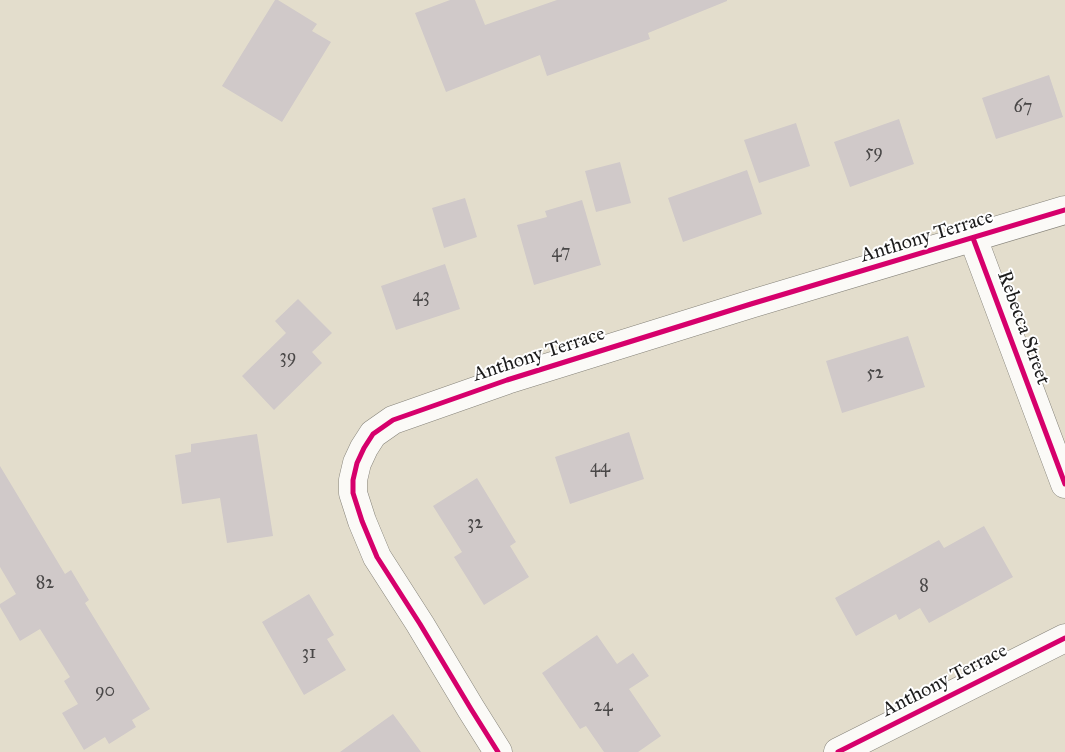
<!DOCTYPE html>
<style>
body{margin:0}
canvas{display:block;background:#e3ddcc}
</style>
<canvas width="1065" height="752"></canvas>
<script>
const context = document.querySelector('canvas').getContext('2d');
context.lineJoin = 'round';
function fill(path, color) {
  context.fillStyle = color;
  context.fill(path, 'evenodd');
}
function strokePath(path, color, width, dash) {
  context.strokeStyle = color;
  context.lineWidth = width;
  context.lineCap = dash ? 'butt' : 'round';
  context.setLineDash(dash || []);
  context.stroke(path);
}
function write(font, color, halo, rows, align = 'center') {
  context.font = font + ' "IM FELL Great Primer",serif';
  context.lineWidth = 4;
  context.setLineDash([]);
  context.textBaseline = 'middle';
  context.strokeStyle = halo;
  context.fillStyle = color;
  for (const [text, x, y, turn = 0] of rows) {
    context.save();
    context.translate(x, y);
    context.rotate((+turn || 0) * Math.PI / 180);
    context.textAlign = isNaN(turn) ? turn : align;
    if (halo) context.strokeText(text, 0, 0);
    context.fillText(text, 0, 0);
    context.restore();
  }
}
fill(new Path2D(`
 M 275,0 L 278,0 L 317,24 L 312,31 L 331,42 L 282,122 L 222,86 Z
 M 450,0 L 475,0 L 485,25 L 557,0 L 727,0 L 727,1 L 648,33 L 650,39 L 547,76 L 540,55 L 446,92 L 415,13 Z
 M 1049,75 L 1063,117 L 996,139 L 982,98 Z
 M 899,119 L 914,164 L 850,187 L 834,142 Z
 M 796,123 L 810,166 L 759,183 L 744,140 Z
 M 620,162 L 631,203 L 596,212 L 585,171 Z
 M 747,170 L 762,214 L 683,242 L 668,198 Z
 M 465,198 L 477,237 L 444,248 L 432,208 Z
 M 582,200 L 601,265 L 534,285 L 517,225 L 547,217 L 545,211 Z
 M 445,264 L 460,309 L 396,330 L 381,286 Z
 M 298,299 L 332,333 L 312,352 L 322,363 L 274,410 L 242,376 L 286,333 L 275,321 Z
 M 908,336 L 925,387 L 842,413 L 826,361 Z
 M 629,432 L 644,479 L 570,504 L 555,457 Z
 M 257,434 L 273,536 L 227,543 L 220,498 L 182,504 L 175,455 L 191,452 L 191,444 Z
 M 0,466 L 65,574 L 71,570 L 89,600 L 85,603 L 150,709 L 132,720 L 136,727 L 109,744 L 105,737 L 84,750 L 62,713 L 78,704 L 64,681 L 70,677 L 40,629 L 20,641 L 0,607 L 0,604 L 16,594 L 0,567 Z
 M 477,478 L 516,542 L 510,546 L 529,577 L 484,605 L 454,557 L 462,552 L 433,506 Z
 M 984,526 L 1013,577 L 929,623 L 920,608 L 899,620 L 896,614 L 856,636 L 835,598 L 939,540 L 944,548 Z
 M 309,594 L 334,635 L 327,639 L 346,670 L 304,695 L 262,622 Z
 M 597,635 L 617,664 L 633,653 L 649,676 L 629,689 L 661,736 L 638,752 L 604,752 L 586,726 L 580,729 L 542,673 Z
 M 393,714 L 421,752 L 340,752 Z`), '#d0c9c9');
const minor = new Path2D(`
 M 973,238 L 1065,484
 M 498,752 L 471,709 L 420,624 L 377,557 L 362,521 L 353,493 L 353,480 L 357,463 L 364,448 L 373,434 L 393,420 L 507,380 L 751,304 L 1065,210
 M 838,752 L 1065,638`);
strokePath(minor, '#86837a', 29);
strokePath(minor, '#fbfaf7', 28);
strokePath(new Path2D(`
 M 973,238 L 1065,484
 M 498,752 L 471,709 L 420,624 L 377,557 L 362,521 L 353,493 L 353,480 L 357,463 L 364,448 L 373,434 L 393,420 L 507,380 L 751,304 L 1065,210
 M 838,752 L 1065,638`), '#d6006c', 5);
write('18px', '#494747', null, [
 ["67",1023,108],
 ["59",874,153],
 ["47",561,253],
 ["43",421,297],
 ["39",288,358],
 ["52",875,374],
 ["44",600,468],
 ["32",475,524],
 ["82",45,584],
 ["8",924,587],
 ["31",309,654],
 ["90",105,692],
 ["24",603,707]
]);
write('20px', '#1c1c1c', '#fff', [
 ["Anthony Terrace",927,237,-17],
 ["Rebecca Street",1023,328,70],
 ["Anthony Terrace",539,355,-18],
 ["Anthony Terrace",945,681,-27]
]);
</script>
